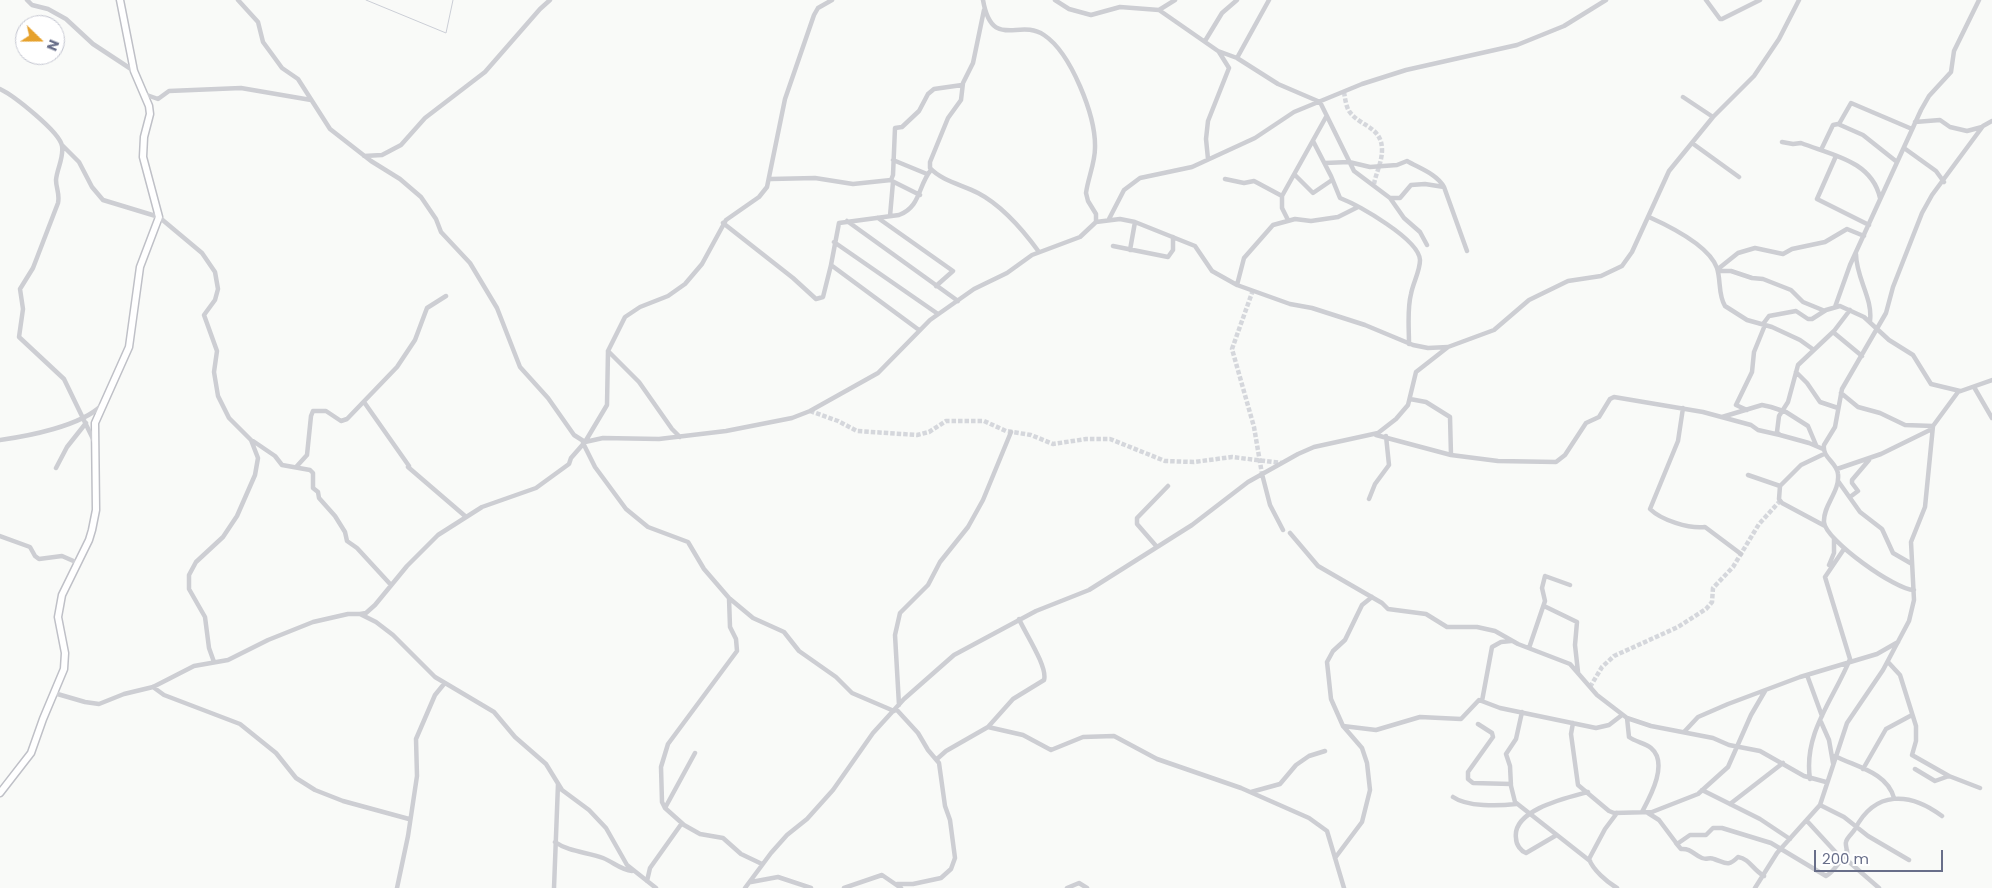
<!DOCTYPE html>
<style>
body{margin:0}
#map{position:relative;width:1992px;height:888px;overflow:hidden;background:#f9faf8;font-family:Poppins,sans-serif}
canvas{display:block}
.north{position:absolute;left:15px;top:15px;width:50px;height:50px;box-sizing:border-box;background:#fff;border:1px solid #c3c5d0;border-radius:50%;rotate:112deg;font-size:14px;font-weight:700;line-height:20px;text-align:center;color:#686e89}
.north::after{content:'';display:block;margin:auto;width:18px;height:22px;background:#e6a12c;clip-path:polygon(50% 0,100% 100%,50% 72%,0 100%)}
.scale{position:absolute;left:1814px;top:850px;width:129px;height:22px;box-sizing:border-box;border:2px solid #686e89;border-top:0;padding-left:6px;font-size:15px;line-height:18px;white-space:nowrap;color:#686e89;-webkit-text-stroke:4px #fff;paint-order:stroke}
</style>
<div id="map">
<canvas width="1992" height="888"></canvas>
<div class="north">N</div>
<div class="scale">200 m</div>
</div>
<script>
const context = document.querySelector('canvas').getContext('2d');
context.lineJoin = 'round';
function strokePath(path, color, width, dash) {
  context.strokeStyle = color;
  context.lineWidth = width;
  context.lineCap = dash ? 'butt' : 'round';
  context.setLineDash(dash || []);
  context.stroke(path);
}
strokePath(new Path2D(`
 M 366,0 L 446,33 L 453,0`), '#cbced6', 1);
strokePath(new Path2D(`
 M 1344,92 C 1345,98 1346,106 1349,111 C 1360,127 1382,126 1382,150 C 1382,162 1376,173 1374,184
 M 1253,290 L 1232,349 L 1254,427 L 1262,474
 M 810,411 L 838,421 L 857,431 L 917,435 L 929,432 L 946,421 L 984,421 L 1006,431 L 1031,435 L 1053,444 L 1086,439 L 1110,439 L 1165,461 L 1194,462 L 1232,457 L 1282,463
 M 1590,687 L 1602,667 L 1614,656 L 1678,627 L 1706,609 L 1712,602 L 1713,588 L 1733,567 L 1759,524 L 1780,501`), '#d5d7dc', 4.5, [4.5, 2]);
const secondary = new Path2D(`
 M 0,793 L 31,753 L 43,719 L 64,669 L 65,653 L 58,617 L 62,595 L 89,540 L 92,530 L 96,510 L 95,423 L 129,347 L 140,267 L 159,217 L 143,157 L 144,137 L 150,114 L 149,106 L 134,71 L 120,0`);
strokePath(secondary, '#bfc0c7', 9);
strokePath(new Path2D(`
 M 27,0 L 32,5 L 48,9 L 66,19 L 93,44 L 134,71
 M 238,0 L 258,22 L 263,42 L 274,57 L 282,68 L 298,79 L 330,129 L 371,161 L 400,179 L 421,197 L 436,219 L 441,232 L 470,263 L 497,308 L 520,367 L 548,398 L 574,435 L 585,442
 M 1055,0 L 1069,9 L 1091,15 L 1120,7 L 1159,10 L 1218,51 L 1237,58 L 1278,84 L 1320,102 L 1354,171 L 1390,198 L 1404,218 L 1420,232 L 1427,245
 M 1706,0 L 1720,19 L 1722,19 L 1760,0
 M 984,10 L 973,63 L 963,83 L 961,100 L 948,118 L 930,162 L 930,168 C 942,181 963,185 978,193 C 1003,206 1023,230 1039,252
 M 1159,10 L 1175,0
 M 1205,41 L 1222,13 L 1237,0
 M 1237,58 L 1269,0
 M 0,89 C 13,95 60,132 62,146 C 64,158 57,168 56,180 C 56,188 60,194 58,203 L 33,268 L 20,289 L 23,309 L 19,337 L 64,379 L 94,441
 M 144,94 L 158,99 L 169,91 L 241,88 L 311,100
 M 1683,97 L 1713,117
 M 1915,122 L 1940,120 L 1950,127 L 1967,131 L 1982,127
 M 1839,124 L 1851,103 L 1912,129
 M 1313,141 L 1331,176 L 1340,198 C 1358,205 1419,239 1420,260 C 1420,271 1413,283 1411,294 C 1407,309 1409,328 1409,344
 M 1782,142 L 1793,144 L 1801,143 C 1832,155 1872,161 1880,198
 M 1692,143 L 1739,177
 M 63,146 L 79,162 L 92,187 L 103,200 L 159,217 L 202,253 L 215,272 L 218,289 L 215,300 L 204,315 L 217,351 L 214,372 L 218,396 L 229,418 L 251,440 L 258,458 L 255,475 L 237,516 L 223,537 L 196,562 L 189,575 L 189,589 L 205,617 L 209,648 L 214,662
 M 1904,148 L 1936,171 L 1944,182
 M 1821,150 L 1833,125 L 1838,124 L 1863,135 L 1897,162
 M 364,156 L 382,155 L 401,145 L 425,118 L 485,72 L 540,9 L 550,0
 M 1836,156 L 1817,199 L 1869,225
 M 1208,159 L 1206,139 L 1208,121 L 1229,68 L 1219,52
 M 893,160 L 927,174
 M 1325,163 L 1349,162 L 1370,167 L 1397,165 L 1407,161 C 1419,168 1437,174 1444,187 L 1467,251
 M 1295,175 L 1313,193 L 1332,180
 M 771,179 L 815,178 L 853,184 L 891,180 L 893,175 L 895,128 L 902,127 L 919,111 L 928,94 L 934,89 L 962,85
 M 1225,179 L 1244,183 L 1254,181 L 1282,196
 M 892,181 L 920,195
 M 1390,198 L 1400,198 L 1411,185 L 1425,184 L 1444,187
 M 890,216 L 893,182
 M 1649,217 C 1669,226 1709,246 1717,268 C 1721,280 1718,295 1725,306 L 1747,320 L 1772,327 L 1800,340 L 1814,350
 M 878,218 L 953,271 L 936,286
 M 1109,219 L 1124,190 L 1140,178 L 1192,167 L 1255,138 L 1294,112 L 1362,84 L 1406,70 L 1517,45 L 1564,26 L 1606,0
 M 1288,220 L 1282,208 L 1282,196 L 1326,117
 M 847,221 L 958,301
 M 1096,222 L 1120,219 L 1135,222 L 1195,246 L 1212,271 L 1237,285 L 1290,304 L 1312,308 L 1365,325 L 1413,345 L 1428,348 L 1448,347
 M 723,223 L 793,278 L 816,299 L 823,297 L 831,265
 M 834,242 L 938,314
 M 1113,246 L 1168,257 L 1173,250 L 1173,237
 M 1130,250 L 1135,222
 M 1856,254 C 1856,278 1873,298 1870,321
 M 1718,269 L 1738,253 L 1755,248 L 1783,254 L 1792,249 L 1825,242 L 1847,229 L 1864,236
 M 1718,271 L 1731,271 L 1752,278 L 1763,279 L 1791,290 L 1803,302 L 1825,311
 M 1237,285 L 1244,258 L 1273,225 L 1295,219 L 1311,221 L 1338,217 L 1358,207
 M 1835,307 L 1850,265 L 1921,110 L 1929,96 L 1951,72 L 1954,51 L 1979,0
 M 1763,324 L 1769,316 L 1796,311 L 1808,319 L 1812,319 L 1826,310 L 1840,306 L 1864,317 L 1889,340 L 1913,355 L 1931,384 L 1960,391
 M 919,330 L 831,265 L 839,223 L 899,215 C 921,207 918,185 931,170
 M 1833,332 L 1862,356
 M 608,351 L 639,382 L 672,429 L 680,437
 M 1796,372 L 1807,383 L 1820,402 L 1838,408
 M 1974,387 L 1992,418
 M 1841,393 L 1858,407 L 1880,413 L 1905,425 L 1933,426
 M 1410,399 L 1426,402 L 1450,417 L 1451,455
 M 364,402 L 409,466
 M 1683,408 L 1678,441 L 1650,509 C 1661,520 1689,529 1705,527 L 1741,554
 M 1747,410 L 1736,405 L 1752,372 L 1754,352 L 1765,325
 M 1722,417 L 1762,405 L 1771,407 L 1786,412 L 1808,426 L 1816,445
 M 1376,435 L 1451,455 L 1498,461 L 1556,462 L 1565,455 L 1586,423 L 1599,417 L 1610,399 L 1614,397 L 1703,412 L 1751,425 L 1758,430 L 1780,435
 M 0,440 C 29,436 80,426 101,406
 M 253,441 L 275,456 L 282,465 L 310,470 L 313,473 L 313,488 L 318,492 L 319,498 L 335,516 L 345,532 L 347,541 L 357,548 L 391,585
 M 585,442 L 607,405 L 608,351 L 625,317 L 640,307 L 668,296 L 685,284 L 702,264 L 726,220 L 759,197 L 767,187 L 785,99 L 814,15 L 818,8 L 832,0
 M 583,443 L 595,467 L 626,509 L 648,527 L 688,542 L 704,569 L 729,598 L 753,618 L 784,632 L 799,651 L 836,677 L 852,693 L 894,711
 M 1823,449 L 1809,443 L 1780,435 L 1777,432 L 1779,416 L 1788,402 L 1798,365 L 1834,331 L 1850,310
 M 297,466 L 307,455 L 311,416 L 313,411 L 326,411 L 341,421 L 347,419 L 397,367 L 415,340 L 427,308 L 446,296
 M 408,467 L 465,516
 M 56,468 L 67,447 L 86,423
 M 1837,469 L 1881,454 L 1932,429
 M 1262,474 L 1270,505 L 1283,530
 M 1748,475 L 1780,486 L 1801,465 L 1824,454
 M 1838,481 L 1860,512 L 1882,529 L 1893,553 L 1912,564
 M 1780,486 L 1779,499 L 1782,503 L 1825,526
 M 1850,497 L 1858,491 L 1852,483 L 1852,480 L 1869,460
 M 1369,499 L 1375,484 L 1389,465 L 1386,436
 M 1290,533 L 1318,566 L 1382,603 L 1388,609 L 1426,614 L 1447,627 L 1477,627 L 1495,631 L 1518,644 L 1570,664 L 1597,695 L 1627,718 L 1651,726 L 1713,738 L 1729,745 L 1760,751 L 1804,776 L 1826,782
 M 0,536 L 30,547 L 35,556 L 39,559 L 62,556 L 78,563
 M 1157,547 L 1137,524 L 1137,518 L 1168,486
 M 1829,565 L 1834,553 L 1834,539
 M 1914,590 C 1897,591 1825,540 1824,522 C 1823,505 1840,492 1838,474 C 1837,462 1822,458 1824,445 L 1835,427 L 1842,389 L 1886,313 L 1893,287 L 1922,213 L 1932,195 L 1983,126 L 1992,121
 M 729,598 L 730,627 L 736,639 L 737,651 L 668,744 L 661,767 L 662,802 L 665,808 L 684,825 L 700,834 L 723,838 L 741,854 L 762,864
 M 1544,606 L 1577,622 L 1575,645 L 1578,672
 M 360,614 L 366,613 L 375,605 L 407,566 L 438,535 L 482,507 L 536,488 L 569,464 L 571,458 L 585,442 L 603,438 L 659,439 L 726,431 L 792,418 L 810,411 L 878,373 L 930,320 L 974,289 L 1007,273 L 1032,255 L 1080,237 L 1096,222 L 1096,214 L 1088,201 L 1086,193 C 1088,178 1095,163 1095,148 C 1096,116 1071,53 1044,35 C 1019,18 992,51 983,0
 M 1529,648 L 1545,601 L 1542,588 L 1545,576 L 1570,585
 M 1888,662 L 1900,675 L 1916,726 L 1916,741 L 1912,755 L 1949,776
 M 1807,675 L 1822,716
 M 153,687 L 164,695 L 240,724 L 276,753 L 296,778 L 315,790 L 343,801 L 409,819
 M 54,693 L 85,702 L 99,704 L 124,694 L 153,687 L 194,666 L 228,660 L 268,640 L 313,622 L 348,614 L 360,614 L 376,622 L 393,635 L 435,677 L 494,712 L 515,737 L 546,764 L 562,790 L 589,810 L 606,828 L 627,865 L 656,888
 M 1482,701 L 1492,647 L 1501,642 L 1511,641
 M 899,705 L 895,635 L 900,613 L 928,585 L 940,562 L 968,527 L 983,500 L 1011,432
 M 896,709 L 918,733 L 928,750 L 939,763 L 945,806 L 950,820 L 955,858 L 951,869 L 941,878 L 913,884 L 897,884
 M 1522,712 L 1516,739 L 1506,754 L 1510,766 L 1511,786 L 1515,802 L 1590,861
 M 1627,718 L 1629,737 C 1636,742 1645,743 1651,748 C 1669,763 1650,797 1642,812
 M 1821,722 L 1829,740 L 1833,763
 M 1573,723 L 1571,734 L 1578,785 L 1609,811 L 1614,813 L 1652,812 L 1698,794 L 1728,767 L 1751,715 L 1765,691
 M 1478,724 L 1492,733 L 1493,737 L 1468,772 L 1468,779 L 1473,783 L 1511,784
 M 1343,726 L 1376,730 L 1420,717 L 1461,719 L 1479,700 L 1500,708 L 1596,728 L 1609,725 L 1622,715
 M 988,727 L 1023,735 L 1051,750 L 1083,737 L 1114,736 L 1157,759 L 1241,788 L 1309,818 L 1327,831 L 1344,888
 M 1684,732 L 1698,717 L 1728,704 L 1800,677 L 1877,654 L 1898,642
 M 1835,756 C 1856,767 1887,772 1894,798
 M 937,759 L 946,751 L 988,727 L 1013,699 L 1044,680 C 1048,667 1025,633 1019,619
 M 1863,769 L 1886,729 L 1912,715
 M 1915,769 L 1935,781 L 1949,776 L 1980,788
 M 1810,779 C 1803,733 1834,699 1850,659 L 1825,577 L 1844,549
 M 1702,790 L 1760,819 L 1790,839
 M 1251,792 L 1280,784 L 1296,765 L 1309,756 L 1325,751
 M 1453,797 C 1467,807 1499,806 1516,804
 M 1730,804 L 1783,763
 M 1820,805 L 1844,817 L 1868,836 L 1909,860
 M 665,808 L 695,753
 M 1648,813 L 1659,820 L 1677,844 L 1690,835 L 1706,835 L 1713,828 L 1722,828 L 1771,843 L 1826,876 C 1832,873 1842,859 1846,853 C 1848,849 1845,846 1846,842 C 1847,837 1853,833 1855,829 C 1875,790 1910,792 1942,816
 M 1807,821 L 1841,858
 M 1555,836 L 1526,853 C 1521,851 1516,845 1516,838 C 1512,810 1566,798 1588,792
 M 555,842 C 569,852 587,852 603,858 C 613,862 621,870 632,871
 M 1676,843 L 1681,849 C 1691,848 1694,855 1702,858 C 1707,860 1709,857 1714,859 C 1726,863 1728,867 1738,857 C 1750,859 1752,869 1764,876
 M 1847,850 L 1848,861 L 1879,888
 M 1335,858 L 1362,822 L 1370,790 L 1367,763 L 1362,748 L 1343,726 L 1331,699 L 1327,662 L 1333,651 L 1345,640 L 1362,605 L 1372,597
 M 647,881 L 650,868 L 682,823
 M 751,882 L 778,877 L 811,888
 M 397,888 L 408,836 L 417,776 L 416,739 L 435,695 L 444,684
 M 554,888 L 558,784
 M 745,888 L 771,853 L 787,835 L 807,819 L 833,790 L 873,733 L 904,699 L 954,655 L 1036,611 L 1089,590 L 1192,525 L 1248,482 L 1298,454 L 1314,447 L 1378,433 L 1396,419 L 1408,405 L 1416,372 L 1448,347 L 1494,330 L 1529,300 L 1568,281 L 1601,276 L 1622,266 L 1632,252 L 1669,171 L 1713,117 L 1754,76 L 1779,39 L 1799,0
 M 844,888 L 882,875 L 901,888
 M 1067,888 L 1079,883 L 1087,888
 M 1617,888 C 1607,882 1593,870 1589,859 L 1605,829 L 1617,813
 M 1755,888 L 1777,853 L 1820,805 L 1847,723 L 1883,670 L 1909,621 L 1914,600 L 1911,542 L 1925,507 L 1933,426 L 1958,392 L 1992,380`), '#cdced3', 4.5);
strokePath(secondary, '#fff', 6);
</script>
